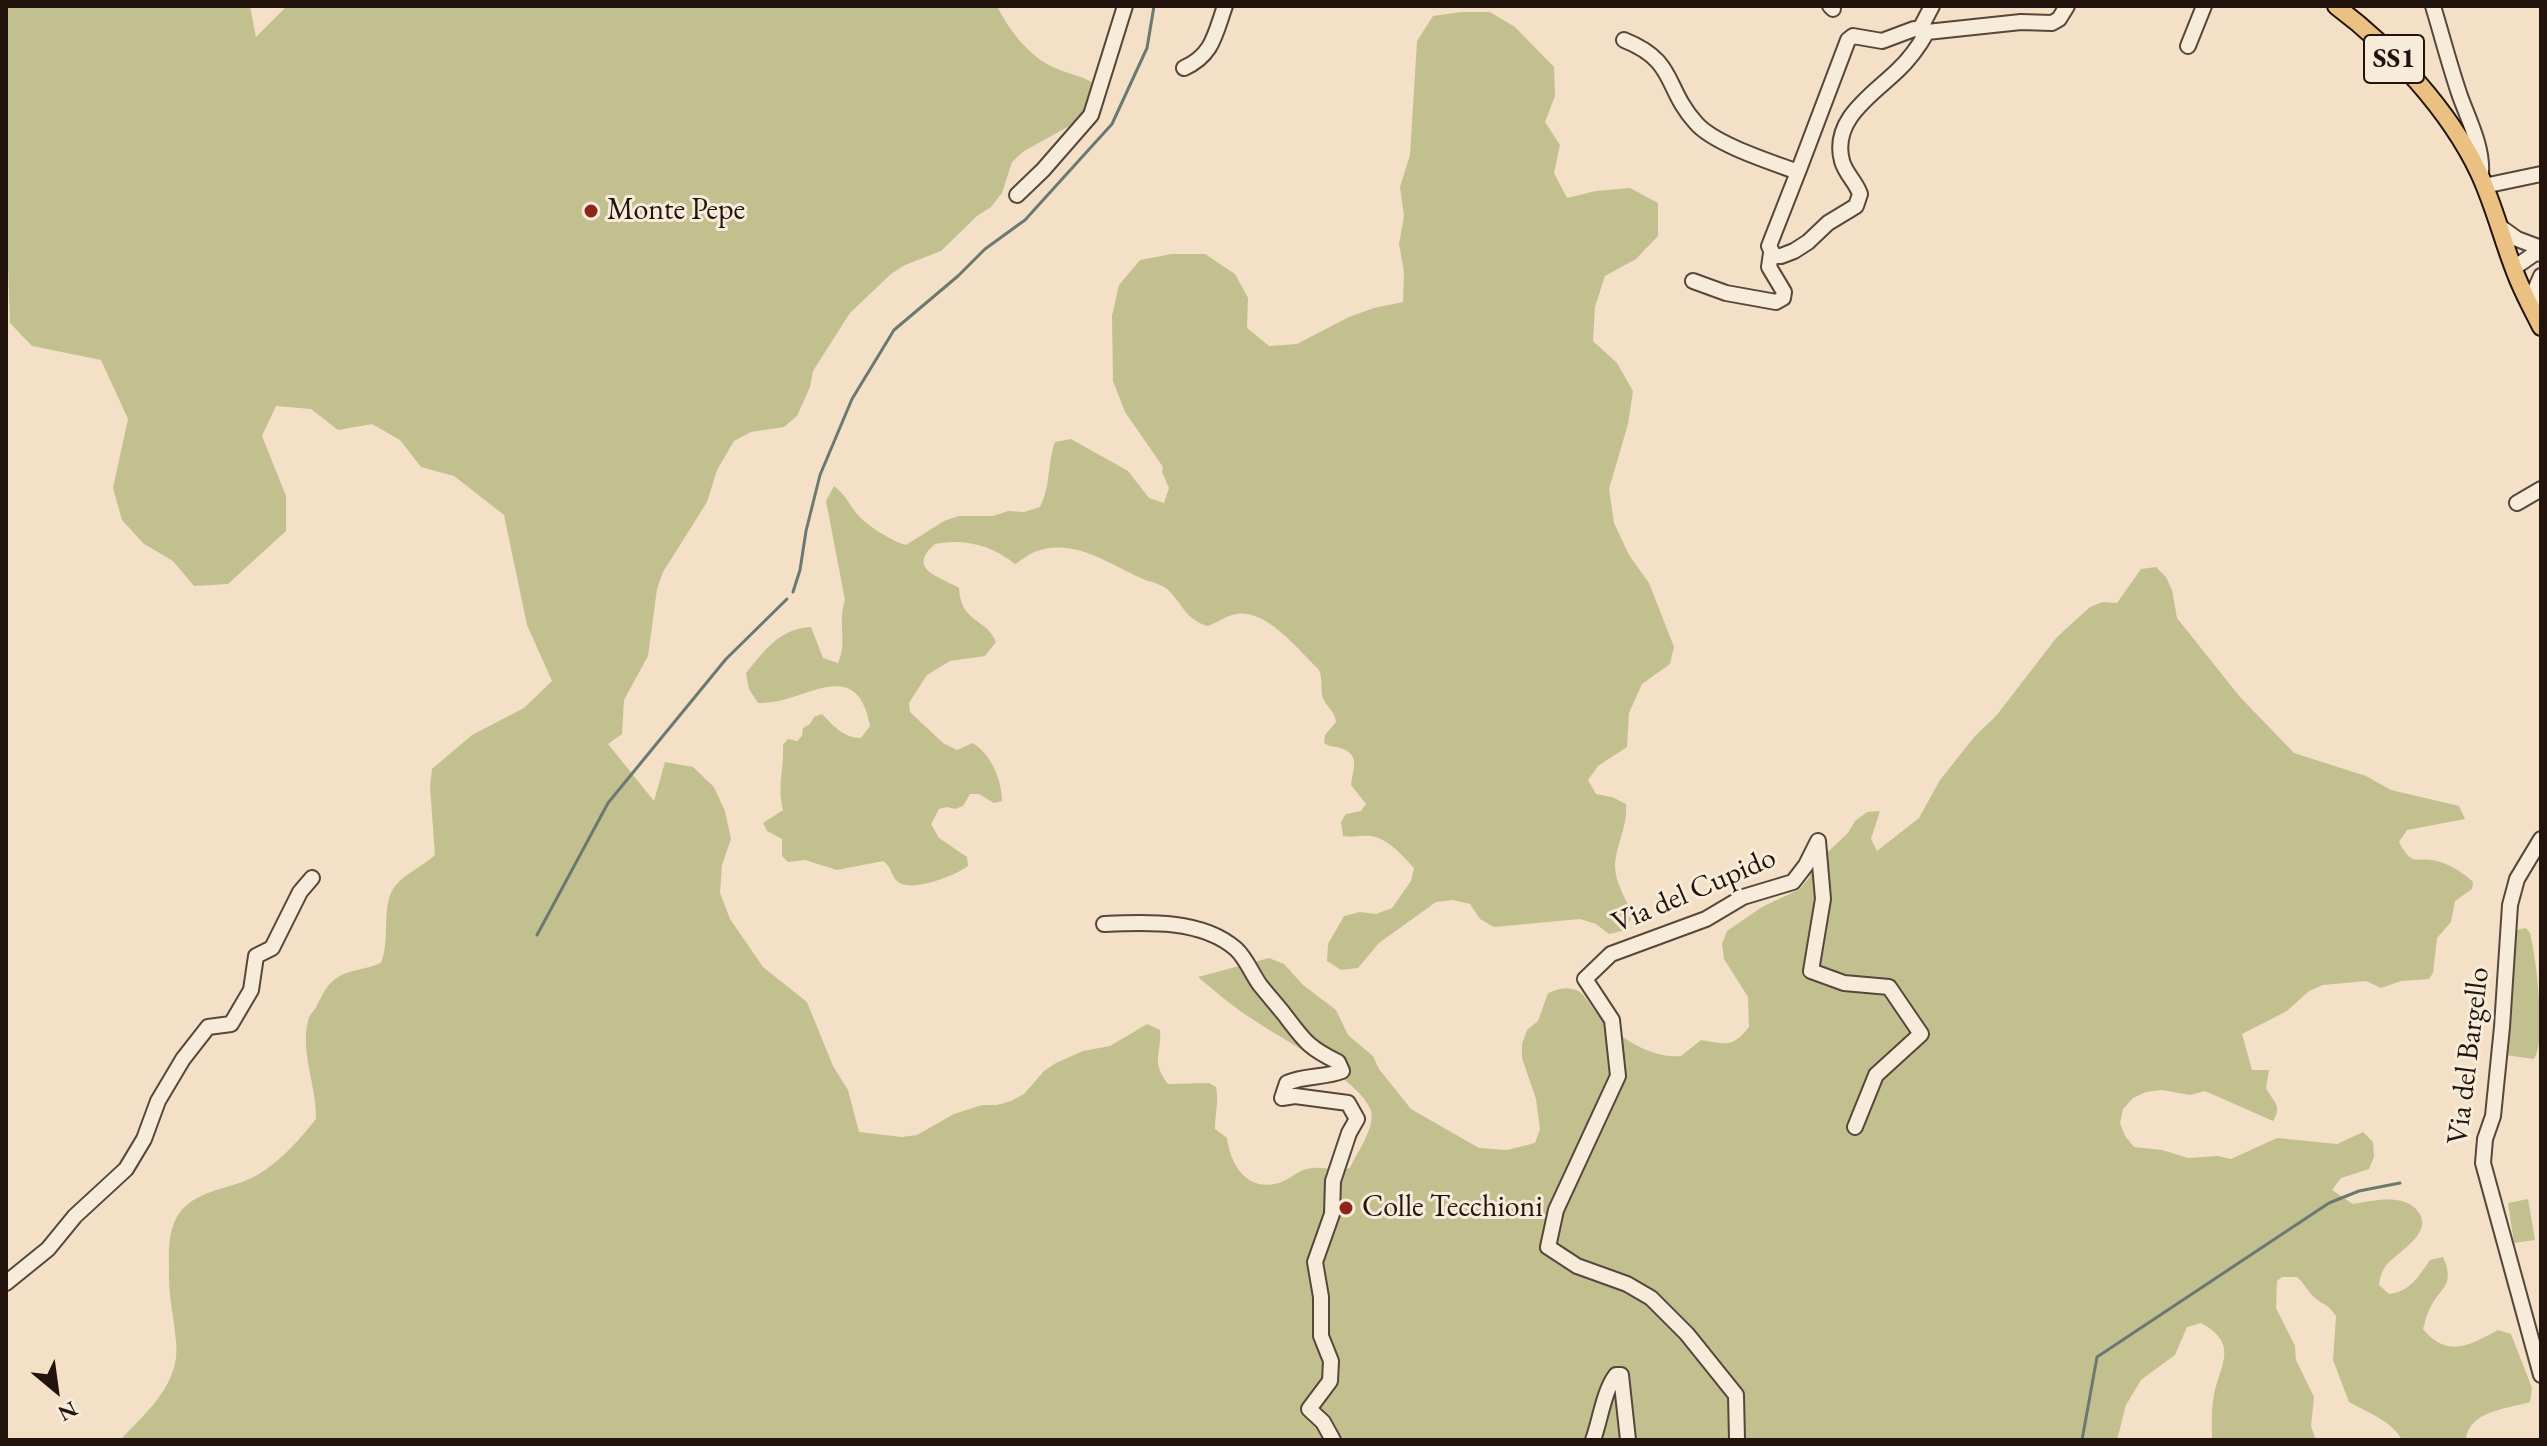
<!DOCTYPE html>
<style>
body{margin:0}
#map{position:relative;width:2547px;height:1446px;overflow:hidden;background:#f3e0c6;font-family:"EB Garamond",serif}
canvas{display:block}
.frame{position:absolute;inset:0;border:8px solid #22130d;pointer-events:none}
.north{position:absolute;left:16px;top:1350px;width:80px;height:80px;-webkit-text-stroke:6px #f7ebda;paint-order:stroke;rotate:151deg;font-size:22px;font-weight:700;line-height:32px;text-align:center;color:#22130d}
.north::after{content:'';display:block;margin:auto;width:28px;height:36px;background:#22130d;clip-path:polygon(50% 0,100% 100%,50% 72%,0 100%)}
</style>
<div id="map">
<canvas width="2547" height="1446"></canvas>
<div class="frame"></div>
<div class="north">N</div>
</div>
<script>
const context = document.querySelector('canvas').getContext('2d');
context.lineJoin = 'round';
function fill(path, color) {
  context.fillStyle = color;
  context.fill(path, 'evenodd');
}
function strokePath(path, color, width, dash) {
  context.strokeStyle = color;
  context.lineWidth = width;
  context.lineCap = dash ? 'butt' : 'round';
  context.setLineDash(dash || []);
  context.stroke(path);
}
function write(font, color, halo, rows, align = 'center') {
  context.font = font + ' "EB Garamond",serif';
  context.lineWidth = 6;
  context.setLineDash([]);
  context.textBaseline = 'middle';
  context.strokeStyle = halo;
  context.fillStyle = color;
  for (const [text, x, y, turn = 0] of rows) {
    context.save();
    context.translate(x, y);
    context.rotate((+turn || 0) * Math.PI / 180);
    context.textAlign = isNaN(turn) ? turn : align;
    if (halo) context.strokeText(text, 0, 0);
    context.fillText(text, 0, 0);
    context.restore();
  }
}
fill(new Path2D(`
 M 6,6 L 250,6 L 256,37 L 287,6 L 997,6 C 1008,29 1030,57 1053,67 C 1067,74 1081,75 1095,84 L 1084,118 L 1024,151 L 1012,162 L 1002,193 L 991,207 L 977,216 L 941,251 L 905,265 L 891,274 L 850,313 L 813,371 L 810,387 L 797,416 L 784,427 L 751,432 L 734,441 L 717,470 L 707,502 L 663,572 L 657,589 L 648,656 L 624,700 L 622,734 L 608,744 L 654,801 L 665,762 L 693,767 L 714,787 L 725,811 L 731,839 L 722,865 L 720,893 L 730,919 L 763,967 L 807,1002 L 833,1066 L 848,1090 L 859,1132 L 902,1137 L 917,1135 L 954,1114 L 982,1105 L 997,1105 L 1011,1101 L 1024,1094 L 1044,1071 L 1056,1063 L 1083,1051 L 1110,1046 L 1147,1024 L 1160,1030 C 1162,1056 1150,1059 1168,1084 L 1209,1083 L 1216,1087 C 1219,1102 1215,1114 1215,1129 L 1227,1138 C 1231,1166 1247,1192 1279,1183 C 1289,1180 1297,1171 1307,1169 C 1321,1165 1333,1172 1350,1168 C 1357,1152 1375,1129 1371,1111 C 1362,1080 1273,1034 1246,1015 C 1229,1004 1213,989 1198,977 L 1269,958 L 1284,964 L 1303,985 L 1336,1010 L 1348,1035 L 1373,1056 L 1379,1069 L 1411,1109 L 1479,1148 L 1507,1150 L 1535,1143 L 1540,1129 L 1536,1099 L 1522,1058 L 1522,1044 L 1527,1030 L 1538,1021 L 1548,993 C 1556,990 1563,987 1572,989 C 1584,991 1587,1001 1594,1010 C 1614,1035 1649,1059 1681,1056 L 1701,1040 C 1725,1044 1733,1048 1749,1027 L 1748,997 L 1724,959 L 1722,944 L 1727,931 L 1762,907 L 1800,889 L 1809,878 L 1814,865 L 1848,833 L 1855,821 L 1867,812 L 1880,811 L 1871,839 L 1877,851 L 1919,818 L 1940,780 L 1975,736 L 1996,716 L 2057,637 L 2090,607 L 2103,602 L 2117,603 L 2141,569 L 2156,567 L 2166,577 L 2172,590 L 2177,618 L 2240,697 L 2294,753 L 2366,776 L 2391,790 L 2459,806 L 2465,819 L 2407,830 L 2399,842 C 2413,868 2415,856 2437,861 C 2449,864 2464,873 2473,882 L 2472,889 L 2455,901 L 2451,922 L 2437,938 L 2433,973 L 2429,979 L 2401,981 L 2381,988 L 2366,981 L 2323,985 L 2309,991 L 2287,1011 L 2242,1034 L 2252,1070 L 2269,1070 L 2266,1088 C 2273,1102 2283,1105 2273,1121 L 2205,1091 L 2190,1095 L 2162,1090 L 2146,1092 L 2133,1098 L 2123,1109 L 2120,1123 L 2125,1136 L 2134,1147 L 2162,1150 L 2188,1158 L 2218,1156 L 2231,1159 L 2277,1138 L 2337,1144 L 2363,1132 L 2373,1142 L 2374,1157 L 2369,1169 L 2341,1178 L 2332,1190 L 2353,1204 C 2372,1201 2400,1194 2415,1208 C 2439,1232 2397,1251 2385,1267 C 2381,1273 2380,1278 2379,1285 L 2389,1294 C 2411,1291 2418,1277 2430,1260 L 2443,1257 C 2456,1286 2440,1287 2429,1310 C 2426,1316 2425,1323 2423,1329 C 2448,1359 2470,1345 2498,1330 L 2511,1334 L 2532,1388 L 2530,1402 C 2507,1409 2468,1411 2466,1440 L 2402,1440 C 2392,1421 2367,1412 2349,1402 L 2333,1360 L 2336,1316 C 2326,1302 2324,1306 2315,1298 C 2309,1293 2304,1283 2297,1277 L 2282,1277 L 2277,1281 L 2276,1308 L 2295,1346 L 2296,1360 L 2314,1397 L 2311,1426 L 2316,1440 L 2212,1440 C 2212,1425 2211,1410 2214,1395 C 2221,1363 2239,1344 2201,1323 L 2187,1327 L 2175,1355 L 2141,1380 L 2126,1405 L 2117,1440 L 120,1440 C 146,1413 181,1383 176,1342 C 174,1317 168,1294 169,1268 C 169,1255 168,1239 173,1226 C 187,1187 230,1192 259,1174 C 282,1160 300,1139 316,1119 C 317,1087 300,1052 308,1021 C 309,1015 315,1010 317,1005 C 322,996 326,986 335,979 C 348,969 366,970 381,963 C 391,938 380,903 396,885 C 406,873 423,866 435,855 L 430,787 L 432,769 L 472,735 L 524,708 L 552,681 L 527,625 L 504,515 L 454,476 L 421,467 L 400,440 L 372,424 L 338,430 L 311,409 L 276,406 L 262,436 L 286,496 L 286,531 L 228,584 L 194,586 L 173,561 L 144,544 L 122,520 L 113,488 L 128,419 L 101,360 L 32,346 L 10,323 L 6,213 Z
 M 1461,12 L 1490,12 L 1515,27 L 1554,67 L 1555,96 L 1545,122 L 1560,145 L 1554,173 L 1567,198 L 1596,191 L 1630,188 L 1658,203 L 1658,236 L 1636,259 L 1605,276 L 1595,307 L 1593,341 L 1617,363 L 1633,391 L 1628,424 L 1609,489 L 1614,523 L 1629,555 L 1649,583 L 1674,647 L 1670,664 L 1642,684 L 1629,713 L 1627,747 L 1598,766 L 1588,780 L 1596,794 L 1612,797 L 1626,804 C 1628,826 1616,844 1615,866 C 1615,883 1627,900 1632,915 L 1626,930 L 1609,934 L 1596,924 L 1580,919 L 1494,927 L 1480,919 L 1470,904 L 1453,900 L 1436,902 L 1379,943 L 1358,968 L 1341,970 L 1327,961 L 1328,944 L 1344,916 L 1360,912 L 1376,914 L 1392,908 L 1411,881 L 1414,868 C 1402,855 1388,838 1370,836 C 1360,835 1352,838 1343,836 L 1341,822 L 1346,814 L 1361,811 L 1366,804 L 1351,785 C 1352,772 1361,756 1343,749 C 1336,746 1331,748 1324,743 L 1325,735 L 1336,722 C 1335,711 1327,708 1323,698 C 1320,689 1323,679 1319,670 C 1299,651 1267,609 1237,614 C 1226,615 1218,623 1207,626 C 1185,618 1185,608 1171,593 C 1164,584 1153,583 1143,579 C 1110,565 1076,538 1037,551 C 1030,553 1022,560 1015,564 C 992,545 964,538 935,544 C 904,570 944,578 959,588 C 961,624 986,617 996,642 L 985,656 L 950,661 L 927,675 L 909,703 L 910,712 L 943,743 L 957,750 L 973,743 C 991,755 1002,779 1002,801 L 994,803 L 979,794 L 970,794 L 963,806 L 955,809 L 947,807 L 939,809 L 931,824 L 939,838 L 967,857 L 968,866 C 957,875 909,894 897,881 C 890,874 892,867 883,861 L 837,870 L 805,860 L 788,862 L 782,856 L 782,839 L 767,831 L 763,823 L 783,810 C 777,784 784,771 783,745 L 788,739 L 797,741 L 802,736 L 803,728 L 810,724 L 814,717 L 822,714 C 833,725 843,738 861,738 L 870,726 C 856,651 802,706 758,703 L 749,689 L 746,673 C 765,650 779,629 811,627 L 823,658 L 838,663 C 848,641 837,624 845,600 L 826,501 L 834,486 C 844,494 847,500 854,510 C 862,523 891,541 906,545 L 944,521 L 959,516 L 993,516 L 1008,511 L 1024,512 L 1040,507 C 1051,486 1047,464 1055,442 L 1071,439 L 1128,471 L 1149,498 L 1164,503 L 1169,488 L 1162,472 L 1163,467 L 1125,412 L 1113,381 L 1112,316 L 1119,285 L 1140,260 L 1172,254 L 1205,254 L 1235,274 L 1248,298 L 1247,328 L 1269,346 L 1297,344 L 1349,317 L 1374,308 L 1403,302 L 1404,272 L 1399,244 L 1404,216 L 1400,187 L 1410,155 L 1417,41 L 1433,16 Z
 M 2526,928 L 2530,933 C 2536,957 2547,1041 2534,1059 L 2505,1055 L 2514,934 L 2516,930 Z
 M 2528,1199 L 2535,1240 L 2514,1243 L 2508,1203 Z`), '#c3c090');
strokePath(new Path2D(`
 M 793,592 L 800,570 L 806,531 L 820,475 L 852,399 L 894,330 L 958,276 L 985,249 L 1025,220 L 1112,124 L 1147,48 L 1154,6
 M 537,935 L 608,803 L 726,659 L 787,599
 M 2082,1440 L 2097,1357 L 2329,1203 L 2359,1191 L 2400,1183`), '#6b7971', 3);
const minor = new Path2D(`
 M 1830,6 L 1833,9
 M 2433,6 C 2442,36 2450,67 2460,96 C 2469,121 2483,147 2481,174
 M 1920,29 L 1932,6
 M 1624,40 C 1677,61 1664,88 1696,123 C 1714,144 1771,162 1798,172 L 1769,246 L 1774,256 L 1781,256 L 1794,251 L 1808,242 L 1828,223 L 1856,206 L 1860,194 C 1856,182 1845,173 1842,161 C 1831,120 1872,95 1897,71 C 1909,60 1919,46 1927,32
 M 2188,46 L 2204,6
 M 1184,68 C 1213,55 1215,34 1225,6
 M 1798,172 L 1848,40 L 1853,36 L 1882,41 L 1914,29 L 1927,32 L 2021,22 L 2052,23 L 2059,19 L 2067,6
 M 2484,186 L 2541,174
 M 1017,195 L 1043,170 L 1091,115 L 1125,6
 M 2499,226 L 2517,239 L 2541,248
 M 2514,268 L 2534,254 L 2541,253
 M 1693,281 L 1726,293 L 1776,302 L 1783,298 L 1784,292 L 1769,267 L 1771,253
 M 2533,311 L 2534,292 L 2541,276
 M 2517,503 L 2541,489
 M 2541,839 L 2517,879 L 2510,905 L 2502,1027 L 2493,1116 L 2485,1139 L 2483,1163 L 2541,1375
 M 1104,924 C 1146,922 1202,919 1236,949 C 1246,958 1252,974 1260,985 C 1268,995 1276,1004 1284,1014 C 1304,1040 1307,1047 1338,1062 L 1342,1071 C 1325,1078 1305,1075 1287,1083 L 1282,1098 L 1295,1096 L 1348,1103 L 1357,1119 L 1349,1133 L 1333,1181 L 1332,1214 L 1315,1262 L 1321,1297 L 1321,1336 L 1331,1361 L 1330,1381 L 1309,1409 L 1323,1422 L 1333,1440
 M 6,1283 L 48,1249 L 75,1216 L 126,1169 L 144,1139 L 158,1101 L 183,1059 L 208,1027 L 231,1024 L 251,990 L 256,956 L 272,948 L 300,892 L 312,878
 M 1593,1440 C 1600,1421 1604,1390 1616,1375 L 1621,1375 L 1628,1440
 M 1737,1440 L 1736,1395 L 1687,1334 L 1651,1298 L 1627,1284 L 1577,1266 L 1548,1247 L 1556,1210 L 1618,1076 L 1612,1020 L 1585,979 L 1611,954 L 1706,919 L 1743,897 L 1793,882 L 1806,865 L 1818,841 L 1823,899 L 1811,971 L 1844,983 L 1889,987 L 1921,1034 L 1876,1075 L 1855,1127`);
const major = new Path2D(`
 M 2336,6 C 2391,47 2450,111 2479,173 C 2494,205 2502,239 2515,272 C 2522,291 2532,309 2541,327`);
strokePath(minor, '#56463b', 18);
strokePath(major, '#22130d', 20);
strokePath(minor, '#f7ebda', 14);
strokePath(major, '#eac083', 16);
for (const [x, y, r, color] of [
 [591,211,8,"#8f2418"],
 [1346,1208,8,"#8f2418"]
]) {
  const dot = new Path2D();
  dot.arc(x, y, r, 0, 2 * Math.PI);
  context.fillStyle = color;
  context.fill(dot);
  strokePath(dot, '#f7ebda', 3);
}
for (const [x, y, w] of [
 [2394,59,60]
]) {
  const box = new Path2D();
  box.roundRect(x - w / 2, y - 24, w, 48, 6);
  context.fillStyle = '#f7ebda';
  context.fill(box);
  strokePath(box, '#22130d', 2);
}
write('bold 28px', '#22130d', null, [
 ["SS1",2394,59]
]);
write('30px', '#22130d', '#f7ebda', [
 ["Monte Pepe",607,211],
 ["Colle Tecchioni",1362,1208]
], 'left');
write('30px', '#22130d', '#f7ebda', [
 ["Via del Cupido",1694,891,-23],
 ["Via del Bargello",2469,1056,-83]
]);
</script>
